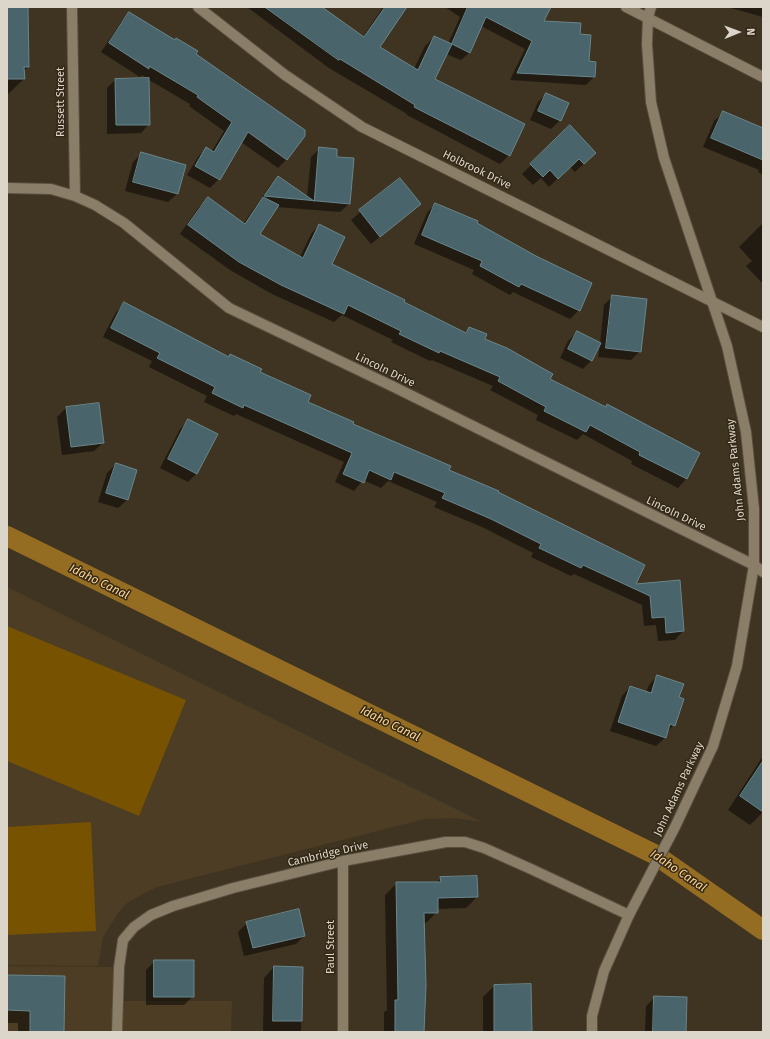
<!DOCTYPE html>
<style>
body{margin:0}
#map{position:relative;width:770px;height:1039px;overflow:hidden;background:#3f3321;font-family:"Fira Sans",sans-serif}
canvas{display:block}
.frame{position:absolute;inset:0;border:8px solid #dcd5c9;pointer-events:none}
.north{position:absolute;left:718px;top:12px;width:40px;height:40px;-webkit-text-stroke:3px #342917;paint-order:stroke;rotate:89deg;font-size:11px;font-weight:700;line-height:16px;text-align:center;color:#dcd5c9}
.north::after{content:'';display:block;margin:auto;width:14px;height:18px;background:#dcd5c9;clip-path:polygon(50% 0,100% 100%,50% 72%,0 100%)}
</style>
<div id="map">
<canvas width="770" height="1039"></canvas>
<div class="frame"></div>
<div class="north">N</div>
</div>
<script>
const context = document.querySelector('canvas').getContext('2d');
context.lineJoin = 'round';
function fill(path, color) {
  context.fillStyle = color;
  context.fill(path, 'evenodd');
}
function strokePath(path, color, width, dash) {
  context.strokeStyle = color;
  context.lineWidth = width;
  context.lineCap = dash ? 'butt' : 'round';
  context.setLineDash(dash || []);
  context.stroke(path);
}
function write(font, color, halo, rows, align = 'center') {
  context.font = font + ' "Fira Sans",sans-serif';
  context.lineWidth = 3;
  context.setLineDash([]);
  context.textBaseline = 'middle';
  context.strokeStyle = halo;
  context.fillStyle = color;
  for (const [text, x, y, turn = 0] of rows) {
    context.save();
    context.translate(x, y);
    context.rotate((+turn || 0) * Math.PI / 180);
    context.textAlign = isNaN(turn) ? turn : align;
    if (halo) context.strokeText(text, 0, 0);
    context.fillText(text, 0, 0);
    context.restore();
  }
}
fill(new Path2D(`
 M 7,587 L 211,688 L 482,822 L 455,818 L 425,819 L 157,887 L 128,902 L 118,913 L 103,937 L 98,966 L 7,965 Z
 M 7,966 L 119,967 L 118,1001 L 232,1001 L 231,1032 L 7,1032 Z`), '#4c3d24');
fill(new Path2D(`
 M 7,626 L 186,700 L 139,816 L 7,761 Z
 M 91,822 L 96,931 L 7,935 L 7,827 Z`), '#765201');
fill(new Path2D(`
 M 7,7 L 27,7 L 28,67 L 23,72 L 24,79 L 7,95 Z
 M 247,7 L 325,7 L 323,10 L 363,37 L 383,7 L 406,7 L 378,47 L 414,69 L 425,46 L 434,37 L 448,44 L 460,17 L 445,7 L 539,7 L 542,22 L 579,35 L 588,62 L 595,63 L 594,77 L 586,85 L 510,80 L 525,49 L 481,26 L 470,52 L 461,60 L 446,54 L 434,79 L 509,155 L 500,164 L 407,115 L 407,114 L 329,68 Z
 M 727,7 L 763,7 L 763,17 Z
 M 129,13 L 195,54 L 304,135 L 286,160 L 278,168 L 241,142 L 219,179 L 210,188 L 187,175 L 198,157 L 206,148 L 212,151 L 224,131 L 189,106 L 190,104 L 149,80 L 149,124 L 141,133 L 107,134 L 107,88 L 115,80 L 148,79 L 142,75 L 140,77 L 101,52 L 121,22 Z
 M 546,94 L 560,120 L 551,129 L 530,120 L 538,102 Z
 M 723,113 L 763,129 L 763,175 L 758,172 L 759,170 L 703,147 L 714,121 Z
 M 570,127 L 595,153 L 575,172 L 570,167 L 549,187 L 541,178 L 533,185 L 522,174 Z
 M 320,148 L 336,157 L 349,204 L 340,212 L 277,207 L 258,234 L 300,257 L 311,234 L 319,225 L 331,265 L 464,333 L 469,328 L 483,339 L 549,379 L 699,453 L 686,479 L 678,488 L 631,464 L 632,461 L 583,434 L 577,440 L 536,420 L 538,415 L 490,390 L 493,386 L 432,360 L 430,361 L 391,342 L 393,340 L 342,315 L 334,322 L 272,294 L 230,270 L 180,234 L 199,207 L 208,198 L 243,224 L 270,186 L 278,177 L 307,197 L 311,157 Z
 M 141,154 L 185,166 L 177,194 L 168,202 L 125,191 L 133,162 Z
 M 400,179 L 411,212 L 371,244 L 351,220 Z
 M 435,204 L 476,223 L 579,310 L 570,319 L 513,292 L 510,295 L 472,274 L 474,270 L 414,244 L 427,213 Z
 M 763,223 L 763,284 L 746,266 L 752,261 L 739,247 Z
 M 613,296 L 640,351 L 631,360 L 598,357 L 600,345 L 591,361 L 583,369 L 560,358 L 568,341 L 577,332 L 600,344 L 604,305 Z
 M 125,303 L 228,358 L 230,356 L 306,402 L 497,493 L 635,586 L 679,581 L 683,631 L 675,640 L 658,641 L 656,625 L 644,626 L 642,605 L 574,574 L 571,576 L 531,557 L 533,553 L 482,527 L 434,507 L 437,502 L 388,481 L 381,488 L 363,480 L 354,491 L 335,482 L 344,462 L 236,414 L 234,416 L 204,402 L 207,396 L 149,367 L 152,361 L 103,337 L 116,312 Z
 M 99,404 L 103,443 L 94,451 L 62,455 L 57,417 L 66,408 Z
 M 189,420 L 216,434 L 196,474 L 188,482 L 160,468 L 180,429 Z
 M 116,464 L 127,500 L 118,508 L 98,502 L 107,473 Z
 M 657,676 L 678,698 L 674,725 L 666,733 L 665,738 L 656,746 L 610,731 L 622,696 L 630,687 L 646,693 L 649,685 Z
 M 763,756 L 763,812 L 750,825 L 728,810 Z
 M 441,878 L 477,897 L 466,908 L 437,909 L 437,912 L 426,923 L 423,923 L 424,1032 L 384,1032 L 384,1012 L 387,1010 L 385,895 L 397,883 L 436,883 Z
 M 247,923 L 304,936 L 296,944 L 244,956 L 238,932 Z
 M 155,961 L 193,996 L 184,1005 L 146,1005 L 146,970 Z
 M 274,967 L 302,968 L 301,1032 L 263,1032 L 264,978 Z
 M 7,976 L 63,1032 L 18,1032 L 18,1023 L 7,1023 Z
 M 530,985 L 531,1032 L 483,1032 L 483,997 L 494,986 Z
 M 655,997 L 685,1032 L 645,1032 L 646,1006 Z`), '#0007');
strokePath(new Path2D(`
 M 7,536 L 654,854 L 763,930`), '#956d22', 20);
const building = new Path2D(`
 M 7,7 L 28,7 L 29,67 L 24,67 L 25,79 L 7,79 Z
 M 265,7 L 322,7 L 364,37 L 385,7 L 407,7 L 380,47 L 418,70 L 434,36 L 452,44 L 435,79 L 525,124 L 510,156 L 414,107 L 415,105 L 340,59 L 339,60 Z
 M 468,7 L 551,7 L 544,21 L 581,23 L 580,34 L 591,35 L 589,61 L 596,62 L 595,77 L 517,73 L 532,41 L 486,17 L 470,53 L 452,44 Z
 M 129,12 L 175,40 L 176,38 L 198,51 L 196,54 L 305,130 L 305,136 L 287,160 L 248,132 L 220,180 L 195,166 L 206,147 L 214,152 L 232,122 L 197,97 L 198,95 L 149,66 L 149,69 L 109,43 Z
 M 149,78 L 150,125 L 116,125 L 115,79 Z
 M 546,93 L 569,103 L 561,121 L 538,111 Z
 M 723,111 L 763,128 L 763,160 L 711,138 Z
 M 570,125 L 596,153 L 584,164 L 579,159 L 558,179 L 550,170 L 543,177 L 530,164 Z
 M 319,147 L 337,149 L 337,157 L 354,158 L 350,204 L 264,196 L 278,176 L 314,201 Z
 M 141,152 L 186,165 L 178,194 L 133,182 Z
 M 400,178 L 421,204 L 380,237 L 359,210 Z
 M 208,197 L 245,224 L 263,197 L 279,205 L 260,234 L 303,258 L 319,224 L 345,237 L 332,264 L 405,300 L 404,302 L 466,333 L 469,327 L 487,334 L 485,339 L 507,348 L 553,374 L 550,379 L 606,407 L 607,404 L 700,453 L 687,479 L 639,455 L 640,452 L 590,425 L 586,432 L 544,411 L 546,407 L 498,381 L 500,377 L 440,351 L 439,353 L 399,334 L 401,331 L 348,305 L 344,314 L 281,285 L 239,262 L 188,225 Z
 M 435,203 L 478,221 L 477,223 L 536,256 L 592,283 L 580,311 L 521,284 L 519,287 L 480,266 L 482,261 L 422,235 Z
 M 612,295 L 647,299 L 641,352 L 606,348 Z
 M 124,302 L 229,357 L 230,354 L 262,369 L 260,372 L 311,395 L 308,402 L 354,422 L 353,424 L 451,466 L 449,470 L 499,491 L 498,492 L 645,565 L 636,584 L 680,580 L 684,631 L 666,633 L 665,617 L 652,618 L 650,596 L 583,565 L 581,568 L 539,548 L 541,544 L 491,519 L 442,498 L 445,493 L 394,472 L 391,480 L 369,470 L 364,483 L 343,474 L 352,453 L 244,405 L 243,408 L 212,393 L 215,387 L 157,358 L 160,353 L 111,328 Z
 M 577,331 L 601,343 L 592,361 L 568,349 Z
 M 99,403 L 104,443 L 71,447 L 66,407 Z
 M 188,419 L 218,434 L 197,474 L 168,459 Z
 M 116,463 L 137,470 L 128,500 L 106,493 Z
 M 657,675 L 684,684 L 679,697 L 684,699 L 675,726 L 670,724 L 666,738 L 618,722 L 630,686 L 651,693 Z
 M 763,761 L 763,812 L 740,796 Z
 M 477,876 L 478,897 L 438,898 L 438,913 L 424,913 L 426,986 L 424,1032 L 395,1032 L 395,1000 L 398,1000 L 396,882 L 441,882 L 440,877 Z
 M 299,909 L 305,936 L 253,948 L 246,922 Z
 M 154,960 L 194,960 L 194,997 L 154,997 Z
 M 274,966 L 303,967 L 302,1021 L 273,1021 Z
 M 7,975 L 65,976 L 64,1032 L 30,1032 L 30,1011 L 7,1010 Z
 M 531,984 L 532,1032 L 494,1032 L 494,985 Z
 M 654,996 L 687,997 L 686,1032 L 653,1032 Z`);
fill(building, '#49656b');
strokePath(building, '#69868c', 1);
const street = new Path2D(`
 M 72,7 L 75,196
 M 198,7 L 285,75 L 362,127 L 763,327
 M 626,7 L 763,77
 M 7,188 L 51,189 L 75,196 L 95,205 L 124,223 L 229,308 L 394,387 L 754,565 L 763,572
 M 117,1032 L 119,967 L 123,940 L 134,927 L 151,915 L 173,906 L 233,888 L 343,861 L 446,842 L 465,842 L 484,848 L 531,869 L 629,915
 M 343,1032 L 343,861`);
const secondary = new Path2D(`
 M 592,1032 L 592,1016 L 604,971 L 629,915 L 675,827 L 713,746 L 737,666 L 754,565 L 754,509 L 746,432 L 727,346 L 664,158 L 651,102 L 647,44 L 648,17 L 651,7`);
strokePath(street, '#584f3f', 12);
strokePath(secondary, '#584f3f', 12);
strokePath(street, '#8b7e69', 10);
strokePath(secondary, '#8b7e69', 10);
write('11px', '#dcd5c9', '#342917', [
 ["Russett Street",61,102,-90],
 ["Holbrook Drive",477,170,26],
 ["Lincoln Drive",385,370,26],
 ["John Adams Parkway",736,470,-96],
 ["Lincoln Drive",676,514,26],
 ["John Adams Parkway",679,789,-65],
 ["Cambridge Drive",328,854,-13],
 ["Paul Street",331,947,-90]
]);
write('italic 12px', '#fcd391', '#342917', [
 ["Idaho Canal",99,582,26],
 ["Idaho Canal",390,724,26],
 ["Idaho Canal",678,871,34]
]);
</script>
